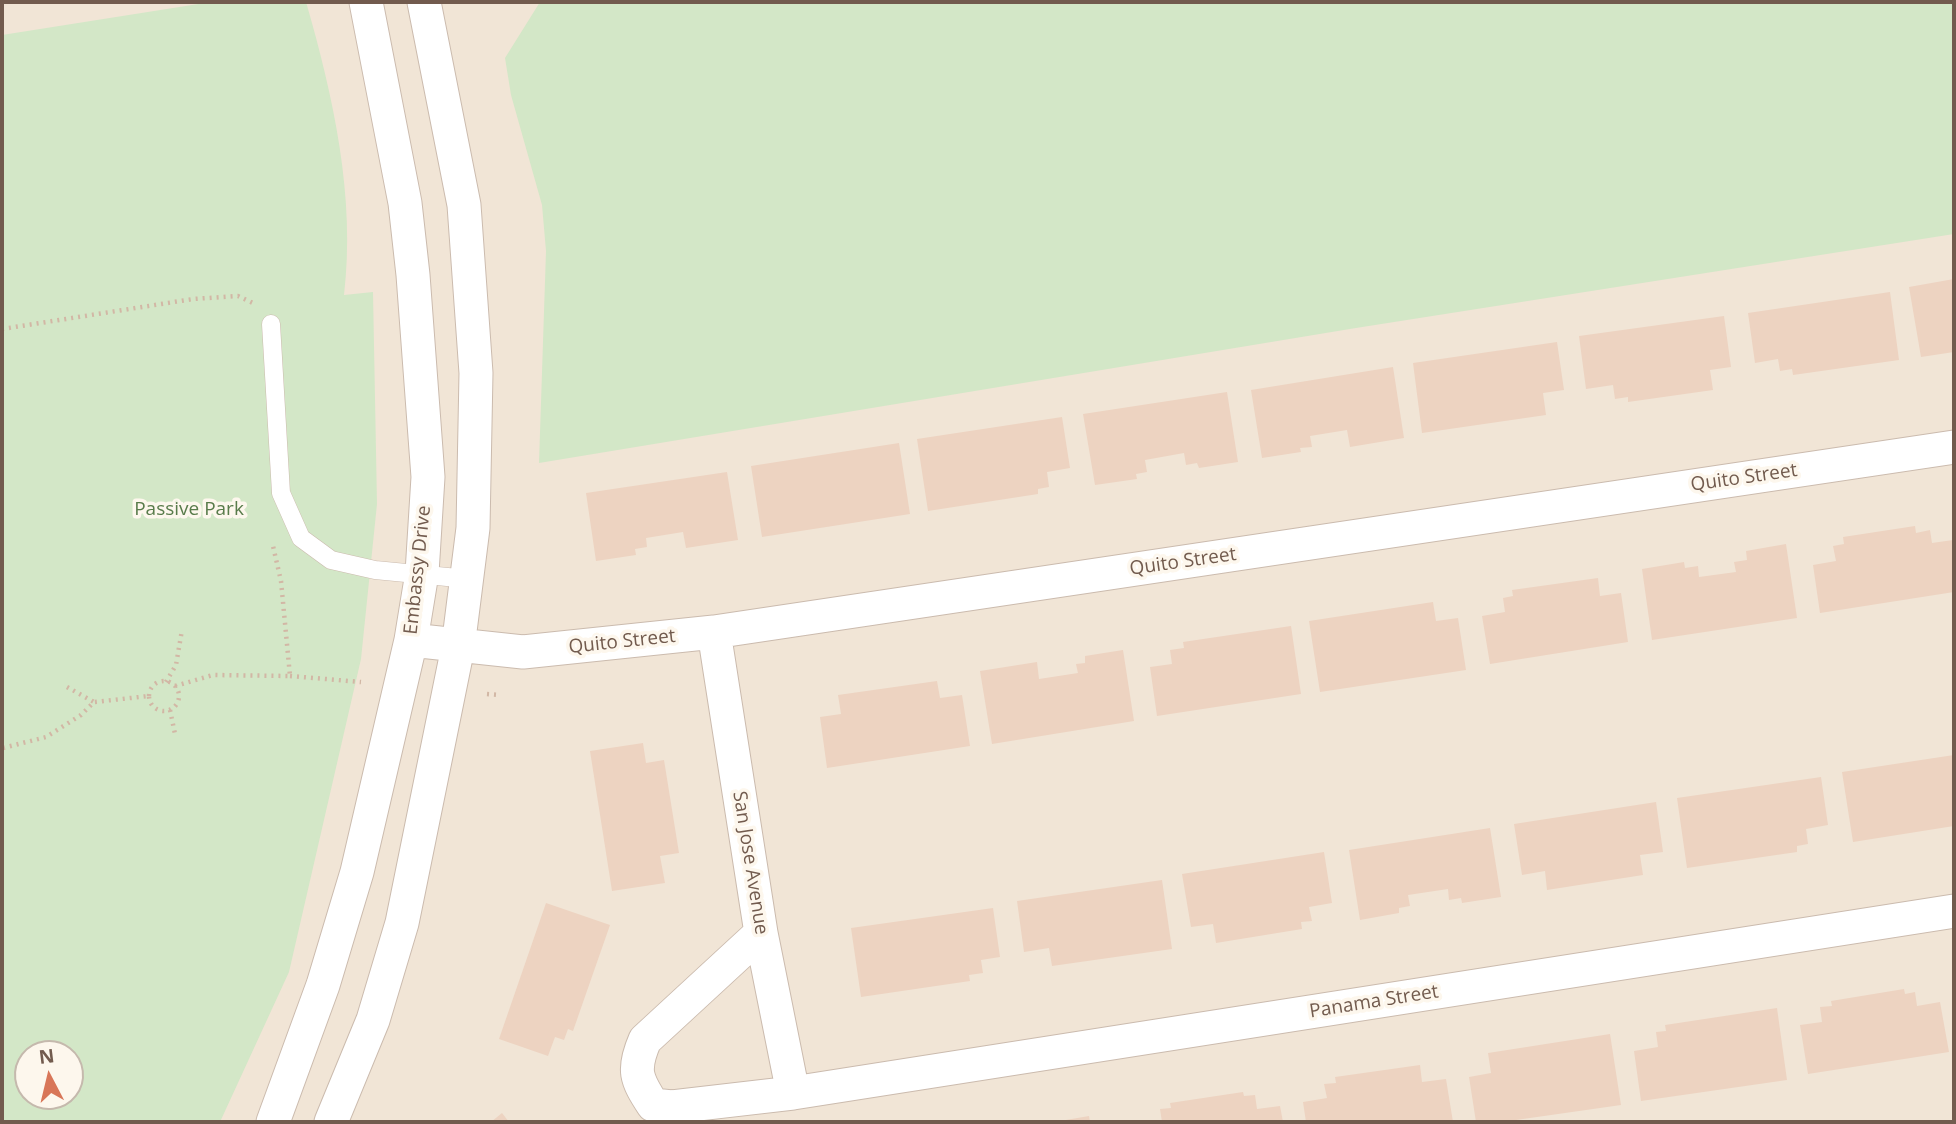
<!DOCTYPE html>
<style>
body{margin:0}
#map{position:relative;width:1956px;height:1124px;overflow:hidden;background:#faf3e7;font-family:"Open Sans",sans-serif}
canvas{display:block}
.frame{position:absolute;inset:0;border:4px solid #725b4e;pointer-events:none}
.north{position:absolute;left:14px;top:1040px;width:70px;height:70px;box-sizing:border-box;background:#fdf7ed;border:2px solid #c5b9ad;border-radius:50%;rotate:353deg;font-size:19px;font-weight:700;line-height:28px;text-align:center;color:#725b4e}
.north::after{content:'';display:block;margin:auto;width:24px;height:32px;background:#d87658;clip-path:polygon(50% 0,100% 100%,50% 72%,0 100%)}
</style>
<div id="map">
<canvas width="1956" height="1124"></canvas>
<div class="frame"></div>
<div class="north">N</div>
</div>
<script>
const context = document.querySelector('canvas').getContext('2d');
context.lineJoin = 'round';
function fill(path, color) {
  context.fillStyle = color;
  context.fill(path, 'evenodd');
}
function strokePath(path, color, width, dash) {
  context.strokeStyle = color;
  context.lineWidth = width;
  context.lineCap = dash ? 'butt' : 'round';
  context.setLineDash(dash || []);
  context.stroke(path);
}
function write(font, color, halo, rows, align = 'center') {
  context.font = font + ' "Open Sans",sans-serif';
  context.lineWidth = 7;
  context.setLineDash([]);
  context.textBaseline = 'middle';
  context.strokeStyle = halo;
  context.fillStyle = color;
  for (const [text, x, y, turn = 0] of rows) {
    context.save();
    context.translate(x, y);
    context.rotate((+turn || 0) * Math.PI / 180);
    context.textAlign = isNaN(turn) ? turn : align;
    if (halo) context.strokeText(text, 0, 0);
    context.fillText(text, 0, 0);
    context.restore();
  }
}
fill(new Path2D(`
 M 2,2 L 1954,2 L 1954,1122 L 2,1122 ZM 28,1054 L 70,1054 L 70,1096 L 28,1096 Z`), '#f1e5d6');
fill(new Path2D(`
 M 211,2 L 306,2 C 333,95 356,198 344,295 L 373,292 L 377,504 L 361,659 L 289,972 L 220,1122 L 2,1122 L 2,35 ZM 28,1054 L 70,1054 L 70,1096 L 28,1096 Z
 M 540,2 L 1954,2 L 1954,234 L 1356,328 L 539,463 L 546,251 L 542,205 L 511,95 L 505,58 Z`), '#d3e7c7');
fill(new Path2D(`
 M 1954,279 L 1954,352 L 1921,357 L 1909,287 Z
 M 1890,292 L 1899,360 L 1793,375 L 1792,369 L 1780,371 L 1778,359 L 1755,363 L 1748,313 Z
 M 1724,316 L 1731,367 L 1710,370 L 1713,390 L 1628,402 L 1628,397 L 1615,399 L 1613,385 L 1586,389 L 1579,336 Z
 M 1557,342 L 1564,390 L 1543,393 L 1546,415 L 1422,433 L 1413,363 Z
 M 1393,367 L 1404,438 L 1350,447 L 1347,430 L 1310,436 L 1312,447 L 1300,448 L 1301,452 L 1262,458 L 1251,390 Z
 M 1227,392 L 1238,462 L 1199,468 L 1197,463 L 1186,465 L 1184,453 L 1145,460 L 1147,472 L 1136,474 L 1137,479 L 1095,485 L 1083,414 Z
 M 1062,417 L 1070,468 L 1047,472 L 1049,487 L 1038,489 L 1038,494 L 928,511 L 917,439 Z
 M 899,443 L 910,514 L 762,537 L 751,466 Z
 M 727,472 L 738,540 L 686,548 L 683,532 L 646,538 L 647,547 L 635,549 L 636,555 L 596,561 L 586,493 Z
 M 1915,526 L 1916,533 L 1930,530 L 1932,543 L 1953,540 L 1954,592 L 1820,613 L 1813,565 L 1836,561 L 1833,546 L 1844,544 L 1843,537 Z
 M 1786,544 L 1797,618 L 1652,640 L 1642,569 L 1684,562 L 1685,568 L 1698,566 L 1699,577 L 1736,572 L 1734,562 L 1747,560 L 1746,551 Z
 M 1598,578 L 1600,596 L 1621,593 L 1628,642 L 1490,664 L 1482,616 L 1505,612 L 1503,598 L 1513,596 L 1512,590 Z
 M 1433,602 L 1436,621 L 1458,618 L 1466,670 L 1320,692 L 1309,621 Z
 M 1291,626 L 1301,694 L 1157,716 L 1150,667 L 1172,664 L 1170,650 L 1184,648 L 1183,642 Z
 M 1123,650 L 1134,721 L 992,744 L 980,671 L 1037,662 L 1039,679 L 1078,673 L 1076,664 L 1085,663 L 1085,656 Z
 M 937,681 L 940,698 L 962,695 L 970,746 L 827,768 L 820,717 L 841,714 L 838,695 Z
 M 643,743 L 646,763 L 664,760 L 679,853 L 660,856 L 665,883 L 612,891 L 590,751 Z
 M 1954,755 L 1954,826 L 1853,842 L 1842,772 Z
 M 1821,777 L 1828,825 L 1806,829 L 1808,844 L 1797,846 L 1797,852 L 1687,868 L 1677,798 Z
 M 1656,802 L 1663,852 L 1640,855 L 1643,875 L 1547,890 L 1545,871 L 1522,875 L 1514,824 Z
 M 1490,828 L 1501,897 L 1462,903 L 1461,898 L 1449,900 L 1448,889 L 1408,895 L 1410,906 L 1399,908 L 1399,913 L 1360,920 L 1349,850 Z
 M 1324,852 L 1332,903 L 1309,907 L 1312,921 L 1301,922 L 1302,929 L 1216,943 L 1213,924 L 1191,927 L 1182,874 Z
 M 1162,880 L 1172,949 L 1052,966 L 1049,948 L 1024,952 L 1017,901 Z
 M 546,903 L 610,925 L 573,1031 L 568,1029 L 564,1040 L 555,1037 L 548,1056 L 499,1039 Z
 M 993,908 L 1000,957 L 981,960 L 983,973 L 969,975 L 970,981 L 861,997 L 851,928 Z
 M 1904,989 L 1905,994 L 1915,992 L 1917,1006 L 1940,1002 L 1949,1052 L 1808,1074 L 1800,1025 L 1822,1022 L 1820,1007 L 1832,1006 L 1831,1001 Z
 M 1777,1008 L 1787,1080 L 1641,1101 L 1634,1051 L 1658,1047 L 1656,1032 L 1666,1031 L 1665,1025 Z
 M 1610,1034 L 1621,1105 L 1502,1122 L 1476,1122 L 1469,1077 L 1491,1073 L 1488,1053 Z
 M 1420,1065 L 1422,1082 L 1446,1079 L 1453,1122 L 1306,1122 L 1303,1102 L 1327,1098 L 1324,1084 L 1336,1083 L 1335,1077 Z
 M 1243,1092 L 1244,1096 L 1255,1095 L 1257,1109 L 1280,1106 L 1283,1122 L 1162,1122 L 1160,1109 L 1171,1108 L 1170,1103 Z
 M 502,1113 L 509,1122 L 491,1122 Z
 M 1089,1116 L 1090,1122 L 1060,1122 L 1060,1121 Z`), '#edd3c1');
const lane = new Path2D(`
 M 271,324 L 281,493 L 301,538 L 331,560 L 375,570 L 468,579`);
const street = new Path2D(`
 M 714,632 L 761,933 L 793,1093
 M 411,640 L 523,652 L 714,632 L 1954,447
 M 761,933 L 645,1040 C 632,1070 636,1079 653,1105 L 672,1107 L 793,1093 L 1954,911
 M 273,1122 L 323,985 L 357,872 L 411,640 L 422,573 L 428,477 L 413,275 L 405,203 L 366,2
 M 331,1122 L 373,1020 L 402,923 L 458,647 L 473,528 L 476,373 L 464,205 L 424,2`);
strokePath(lane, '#cbbbae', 19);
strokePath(street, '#cbbbae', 35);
strokePath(new Path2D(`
 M 2,329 L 193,299 L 238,296 L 255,304
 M 290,676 L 361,682
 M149 696a15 15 0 1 1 30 0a15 15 0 1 1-30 0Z
 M 166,682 L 176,665 L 182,630
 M 175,686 L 213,675 L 290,676 L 281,581 L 273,546
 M 67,687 L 94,702
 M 487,694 L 500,695
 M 170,710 L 175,734
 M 3,748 L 46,737 L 81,715 L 94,702 L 149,696`), '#d2b7a5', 4.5, [2, 5]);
strokePath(lane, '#fff', 18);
strokePath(street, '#fff', 33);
write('19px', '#725b4e', '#fdf7ed', [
 ["Quito Street",1744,478,-8],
 ["Quito Street",1183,562,-8],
 ["Embassy Drive",418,570,-84],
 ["Quito Street",622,642,-6],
 ["San Jose Avenue",750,863,81],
 ["Panama Street",1374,1002,-9]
]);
write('19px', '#587b4a', '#fdf7ed', [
 ["Passive Park",189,510]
]);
</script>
